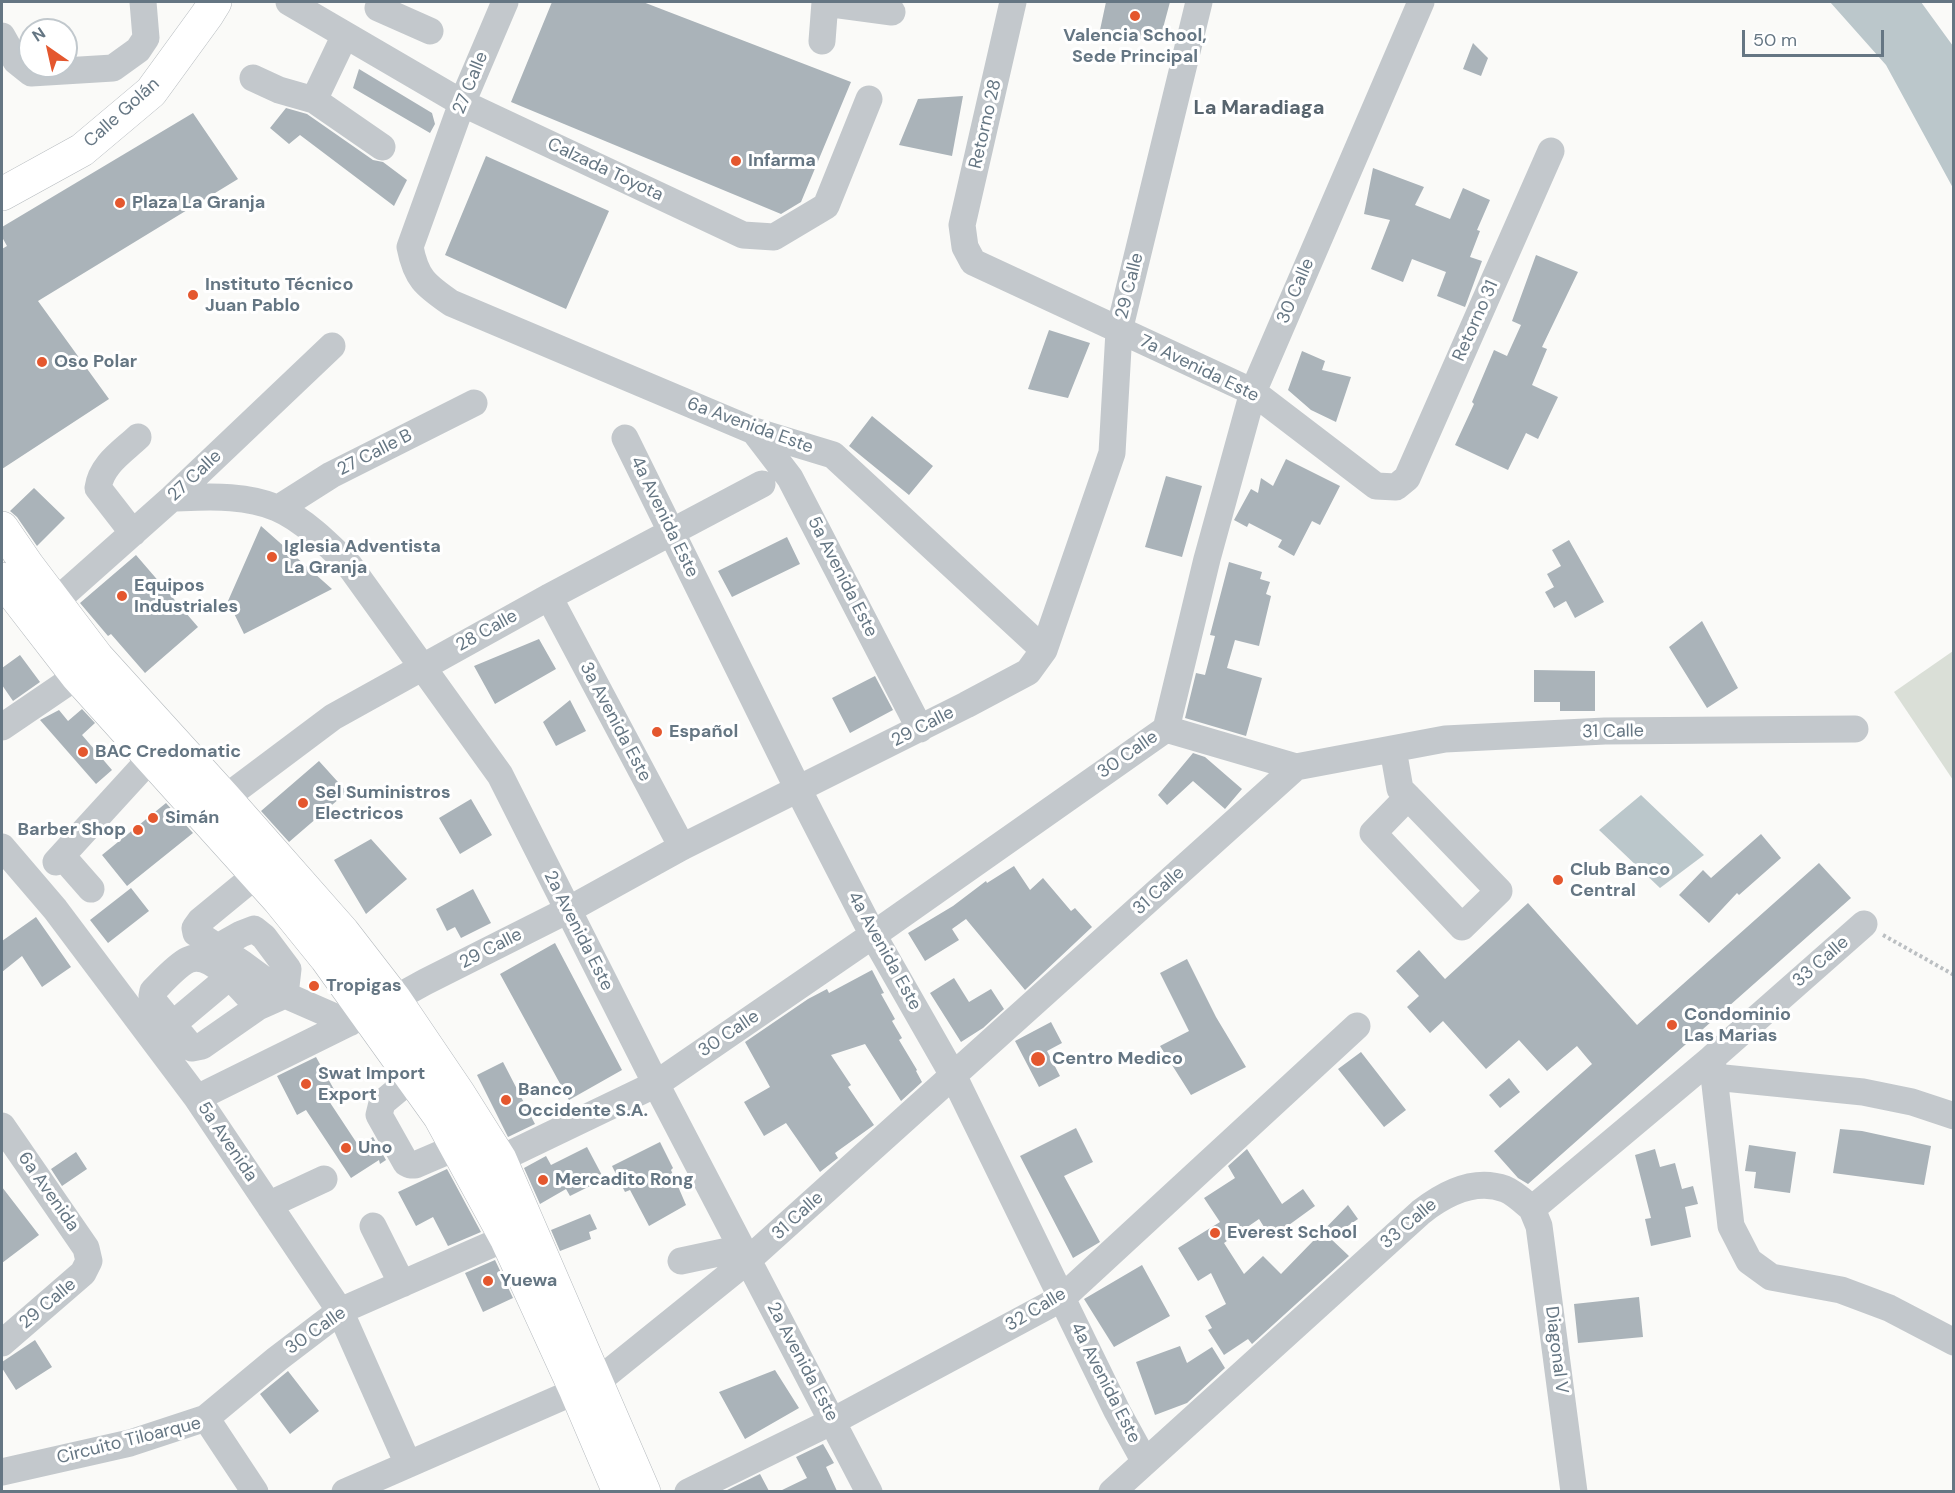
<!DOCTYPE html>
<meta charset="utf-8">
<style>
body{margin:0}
#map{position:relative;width:1955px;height:1493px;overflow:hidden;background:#fafaf8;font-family:"DM Sans",sans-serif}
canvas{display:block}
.frame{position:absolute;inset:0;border:3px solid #657683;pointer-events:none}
.north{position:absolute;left:18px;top:18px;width:60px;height:60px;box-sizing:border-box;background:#fff;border:2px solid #c1c8cd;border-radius:50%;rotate:326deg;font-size:16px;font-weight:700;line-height:24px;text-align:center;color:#657683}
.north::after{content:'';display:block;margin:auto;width:21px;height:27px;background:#e4572e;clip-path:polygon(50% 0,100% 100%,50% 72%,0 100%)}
.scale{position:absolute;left:1742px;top:30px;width:142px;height:27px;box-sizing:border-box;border:3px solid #657683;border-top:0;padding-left:8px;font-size:18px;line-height:21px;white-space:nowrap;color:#657683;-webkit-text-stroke:4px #fff;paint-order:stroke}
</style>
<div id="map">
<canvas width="1955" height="1493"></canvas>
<div class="frame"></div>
<div class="north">N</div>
<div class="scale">50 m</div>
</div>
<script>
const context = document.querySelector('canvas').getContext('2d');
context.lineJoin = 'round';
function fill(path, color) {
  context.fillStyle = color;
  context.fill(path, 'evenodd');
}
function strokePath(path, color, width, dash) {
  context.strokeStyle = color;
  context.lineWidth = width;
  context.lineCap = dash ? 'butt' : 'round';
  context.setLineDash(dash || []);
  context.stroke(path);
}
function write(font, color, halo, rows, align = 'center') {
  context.font = font + ' "DM Sans",sans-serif';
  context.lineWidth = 6;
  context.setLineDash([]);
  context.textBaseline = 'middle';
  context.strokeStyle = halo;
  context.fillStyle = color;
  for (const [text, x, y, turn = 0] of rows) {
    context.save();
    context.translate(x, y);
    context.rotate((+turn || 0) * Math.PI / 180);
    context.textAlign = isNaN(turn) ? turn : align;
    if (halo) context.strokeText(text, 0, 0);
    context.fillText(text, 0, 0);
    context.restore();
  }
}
fill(new Path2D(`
 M 1953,651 L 1953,780 L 1894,692 Z`), '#dadfd7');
fill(new Path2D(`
 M 1830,2 L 1921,2 L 1953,46 L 1953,188 L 1886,65 Z
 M 1641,795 L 1704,855 L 1660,888 L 1599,830 Z`), '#bbc7cb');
fill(new Path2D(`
 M 552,2 L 643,2 L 851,82 L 801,202 L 781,214 L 511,102 Z
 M 1106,2 L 1170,2 L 1159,43 L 1100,30 Z
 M 1473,43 L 1488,58 L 1481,76 L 1463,69 Z
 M 359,69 L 432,113 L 435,124 L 430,133 L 353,88 Z
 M 963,96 L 952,156 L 899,145 L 918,99 Z
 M 286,108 L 307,114 L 373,160 L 383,162 L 407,180 L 394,206 L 300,135 L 289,144 L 270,128 Z
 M 193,113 L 238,179 L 38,301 L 109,399 L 2,469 L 2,249 L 7,246 L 2,237 L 2,227 Z
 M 486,156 L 609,211 L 566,309 L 445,255 Z
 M 1373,168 L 1424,187 L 1415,205 L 1450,219 L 1463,188 L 1490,200 L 1477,230 L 1480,231 L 1470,257 L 1482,261 L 1465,307 L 1437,296 L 1446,272 L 1412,259 L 1403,282 L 1371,269 L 1390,220 L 1364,214 Z
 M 1536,255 L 1578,272 L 1542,347 L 1547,349 L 1532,385 L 1558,397 L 1538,439 L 1526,433 L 1508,470 L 1455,445 L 1474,404 L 1472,402 L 1494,350 L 1507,356 L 1521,325 L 1512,321 Z
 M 1049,330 L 1090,343 L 1068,398 L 1028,389 Z
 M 1302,351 L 1325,361 L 1322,370 L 1351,377 L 1336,422 L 1311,410 L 1288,390 Z
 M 872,416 L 933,466 L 909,495 L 849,446 Z
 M 1286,459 L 1340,486 L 1320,525 L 1312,521 L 1294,556 L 1278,547 L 1282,540 L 1249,523 L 1247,527 L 1234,520 L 1251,489 L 1258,493 L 1261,478 L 1273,486 Z
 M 1166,476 L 1202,486 L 1182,557 L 1145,547 Z
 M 34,488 L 65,518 L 37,546 L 17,517 L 10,511 Z
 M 261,526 L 332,589 L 244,634 L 228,601 Z
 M 787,537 L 800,564 L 732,597 L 718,571 Z
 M 1569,540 L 1604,602 L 1575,618 L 1566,601 L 1554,608 L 1545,592 L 1554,587 L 1547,574 L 1561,566 L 1552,550 Z
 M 136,555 L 198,627 L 145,673 L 111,634 L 108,636 L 80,603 Z
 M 1229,562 L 1262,572 L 1260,579 L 1270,582 L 1266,594 L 1271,596 L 1259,646 L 1235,640 L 1227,668 L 1262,678 L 1246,736 L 1185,718 L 1196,673 L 1205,675 L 1215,636 L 1210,635 Z
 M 1702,621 L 1738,688 L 1707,708 L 1669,647 Z
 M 539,639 L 556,669 L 495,704 L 474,666 Z
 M 20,655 L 40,682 L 13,701 L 2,685 L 2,668 Z
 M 1534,670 L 1595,671 L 1595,711 L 1560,711 L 1560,702 L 1534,702 Z
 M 875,676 L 893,710 L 850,733 L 832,698 Z
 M 570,700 L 586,731 L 556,746 L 543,722 Z
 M 82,709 L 95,723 L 82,735 L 112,770 L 96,784 L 40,720 L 59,710 L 68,721 Z
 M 1193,753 L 1205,757 L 1242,789 L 1225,809 L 1193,781 L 1167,805 L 1158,795 Z
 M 319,761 L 347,792 L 289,842 L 261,811 Z
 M 471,799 L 492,835 L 460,854 L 439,818 Z
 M 166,803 L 193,833 L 127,886 L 102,855 Z
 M 1761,834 L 1781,858 L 1739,895 L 1737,893 L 1709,923 L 1679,895 L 1703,870 L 1711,878 Z
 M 371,839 L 407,879 L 366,914 L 334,860 Z
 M 1819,863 L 1851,898 L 1528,1184 L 1518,1178 L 1494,1151 L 1592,1064 L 1577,1046 L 1547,1071 L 1519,1040 L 1486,1069 L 1443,1021 L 1430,1033 L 1407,1007 L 1419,996 L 1396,971 L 1419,950 L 1445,979 L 1528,903 L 1637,1025 Z
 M 1014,866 L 1030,890 L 1043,878 L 1071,911 L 1075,908 L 1092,927 L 1025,990 L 966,919 L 952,929 L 959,940 L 925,961 L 908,933 L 953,906 L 986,881 L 987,883 Z
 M 131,888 L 149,911 L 108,943 L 90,920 Z
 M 473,889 L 491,923 L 461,938 L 455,927 L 447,931 L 436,909 Z
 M 36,917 L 71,967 L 42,987 L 22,956 L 2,972 L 2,941 Z
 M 555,943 L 622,1070 L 569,1100 L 500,974 Z
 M 1187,959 L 1216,1017 L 1246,1067 L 1191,1095 L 1160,1046 L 1189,1031 L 1160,973 Z
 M 872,970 L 884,993 L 881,994 L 895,1019 L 892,1021 L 902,1038 L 899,1040 L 917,1070 L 916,1071 L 922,1082 L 901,1101 L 865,1044 L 831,1055 L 851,1085 L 848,1087 L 874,1125 L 835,1153 L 838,1158 L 820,1172 L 786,1123 L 764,1136 L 744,1102 L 770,1087 L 745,1042 L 808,999 L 827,989 L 829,993 Z
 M 954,978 L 969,1002 L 991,989 L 1004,1009 L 983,1028 L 961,1042 L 930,993 Z
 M 1051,1022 L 1062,1043 L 1047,1051 L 1060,1076 L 1039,1087 L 1015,1041 Z
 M 1361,1052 L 1406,1110 L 1384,1127 L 1338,1069 Z
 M 316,1057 L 336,1093 L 327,1098 L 358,1145 L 373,1137 L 386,1160 L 380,1164 L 379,1160 L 351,1178 L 306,1110 L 297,1115 L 277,1076 Z
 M 503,1062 L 535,1124 L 508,1137 L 477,1075 Z
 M 1509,1078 L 1520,1092 L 1500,1108 L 1489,1095 Z
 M 1076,1128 L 1093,1162 L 1064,1176 L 1100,1242 L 1073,1258 L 1020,1156 Z
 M 1840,1129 L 1862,1131 L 1931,1146 L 1924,1185 L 1833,1173 Z
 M 660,1142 L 673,1168 L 671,1170 L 686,1205 L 649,1226 L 630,1190 L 625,1192 L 612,1166 Z
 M 1749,1145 L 1796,1152 L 1790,1193 L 1754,1188 L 1756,1172 L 1745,1171 Z
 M 587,1147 L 604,1179 L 570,1196 L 566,1189 L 540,1204 L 524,1168 L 546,1156 L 551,1165 Z
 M 1247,1149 L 1282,1204 L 1303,1189 L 1315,1206 L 1271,1238 L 1259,1219 L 1224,1243 L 1244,1274 L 1263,1256 L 1281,1274 L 1348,1205 L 1358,1219 L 1330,1238 L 1349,1256 L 1252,1344 L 1248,1339 L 1224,1355 L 1208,1330 L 1212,1328 L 1205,1316 L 1226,1304 L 1211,1273 L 1198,1281 L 1178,1248 L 1220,1222 L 1204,1198 L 1235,1178 L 1228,1166 Z
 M 1655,1149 L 1660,1167 L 1675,1163 L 1682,1189 L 1693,1186 L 1698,1204 L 1685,1207 L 1691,1237 L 1651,1246 L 1645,1219 L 1651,1218 L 1635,1155 Z
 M 76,1152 L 87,1169 L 62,1186 L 51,1169 Z
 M 447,1169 L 481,1232 L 448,1246 L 433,1217 L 416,1226 L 398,1192 Z
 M 2,1187 L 39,1235 L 2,1263 Z
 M 590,1214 L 597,1229 L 589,1232 L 591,1239 L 560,1251 L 551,1230 Z
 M 495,1260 L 513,1298 L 483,1312 L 465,1273 Z
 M 1142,1265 L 1170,1316 L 1114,1347 L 1084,1299 Z
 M 1639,1297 L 1643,1337 L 1578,1343 L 1574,1304 Z
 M 35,1340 L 52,1367 L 16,1390 L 2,1368 L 2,1362 Z
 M 1180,1346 L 1187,1363 L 1212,1347 L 1225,1368 L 1187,1403 L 1155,1415 L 1136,1362 Z
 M 775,1370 L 799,1408 L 745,1439 L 719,1392 Z
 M 288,1371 L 319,1411 L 290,1434 L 260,1394 Z
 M 823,1444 L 834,1463 L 826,1467 L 837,1491 L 780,1491 L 807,1478 L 796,1457 Z
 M 760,1474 L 769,1491 L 725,1491 Z`), '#aab3b9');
const major = new Path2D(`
 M 2,194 L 82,150 L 151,92 L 207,15 L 215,2
 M 2,528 L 28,566 L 97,657 L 225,798 L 343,932 L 394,998 L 459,1094 L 500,1159 L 644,1492
 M 2,579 L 77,676 L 279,900 L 326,958 L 440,1117 L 506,1238 L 576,1391 L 619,1492`);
strokePath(major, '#b5babe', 34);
strokePath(new Path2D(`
 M 1883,935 L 1954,975`), '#bbbfc2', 4, [3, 3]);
strokePath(new Path2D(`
 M 289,2 L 462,103 L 743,235 L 774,237 L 826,206 L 869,99
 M 505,2 L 462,103 L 410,247 C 416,278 425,285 451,303 L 754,431 L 833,455 L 1044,650
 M 1013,2 L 962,225 L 965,247 L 973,262 L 1253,392 L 1376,486 L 1396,487 L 1407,478 L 1551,151
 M 825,3 L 892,12
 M 378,8 L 430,31
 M 345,35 L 314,100 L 382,147
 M 2,36 L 16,61 L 31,73 L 113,68 L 138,50 L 146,38 L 143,2
 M 822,41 L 825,2
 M 253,78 L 279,90 L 314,100
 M 754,431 L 790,478 L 920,729
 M 625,438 L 798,789 L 873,935 L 953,1075 L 1117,1411 L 1145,1462
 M 172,498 C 207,497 244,494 277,508 C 303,519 329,545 349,565 L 500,775 L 656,1084 L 869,1492
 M 279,508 L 331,475 L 474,403
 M 133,533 L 98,488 C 101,465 122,452 138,437
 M 549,597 L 682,847
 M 55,602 L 172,498 L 332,346
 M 2,727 L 77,676
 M 1166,729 L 1296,767
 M 1393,749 L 1400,789 L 1408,797 L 1499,891 L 1462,927 L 1373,833 L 1408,797
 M 225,798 L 333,717 L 549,597 L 762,484
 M 2,847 L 55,909 L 197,1098 L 340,1311 L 408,1464
 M 62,856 L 91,889
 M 56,862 L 151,758
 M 256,875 L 200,921 L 195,928 L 196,933 L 243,964 L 285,995 L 349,1023
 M 218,947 L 241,934 L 254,929 L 264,937 L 288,969 L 285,995 L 258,1007 L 202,1046 L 192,1048 L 155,1003 L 152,996 L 153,991 C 162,982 177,965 188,960 C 211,949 244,992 258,1007
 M 173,1024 L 229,977
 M 1712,1058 L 1731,1226 L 1749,1261 L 1771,1277 L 1841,1290 L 1889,1308 L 1954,1342
 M 1714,1077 L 1863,1092 L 1912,1102 L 1954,1116
 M 412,1078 L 382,1103 L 379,1115 L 406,1163 L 410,1165 L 415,1165 L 457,1147
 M 197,1098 L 367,1014 L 425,982 L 568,910 L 682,847 L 966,705 L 1028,672 L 1044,650 L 1112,453 L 1119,331 L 1199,2
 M 2,1126 L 86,1248 L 89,1261 L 83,1273 L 2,1343
 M 500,1159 L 656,1084 L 873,935 L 1166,729 L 1207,559 L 1253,392 L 1421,2
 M 270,1207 L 281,1199 L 324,1179
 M 1532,1209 L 1539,1226 L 1541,1241 L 1574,1492
 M 373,1226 L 402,1284
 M 681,1261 L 742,1248
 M 598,1381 L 748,1260 L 1296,767 L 1445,739 L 1605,731 L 1855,729
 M 206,1418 L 255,1492
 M 2,1472 L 130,1443 L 206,1418 L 277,1359 L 340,1311 L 506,1238
 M 345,1492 L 576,1391
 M 688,1492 L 833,1421 L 1062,1298 L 1357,1026
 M 1112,1492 L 1421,1212 C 1444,1194 1475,1178 1505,1189 C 1515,1193 1524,1202 1532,1209 L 1712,1058 L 1864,924`), '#c3c8cc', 27);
strokePath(major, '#fff', 33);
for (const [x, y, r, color] of [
 [1135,16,6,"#e4572e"],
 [736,161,6,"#e4572e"],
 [120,203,6,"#e4572e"],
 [193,295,6,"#e4572e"],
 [42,362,6,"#e4572e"],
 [272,557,6,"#e4572e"],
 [122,596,6,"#e4572e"],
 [657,732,6,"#e4572e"],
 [83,752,6,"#e4572e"],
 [303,803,6,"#e4572e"],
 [153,818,6,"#e4572e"],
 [138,830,6,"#e4572e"],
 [1558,880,6,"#e4572e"],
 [314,986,6,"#e4572e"],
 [1672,1025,6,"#e4572e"],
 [1038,1059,8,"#e4572e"],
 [306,1084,6,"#e4572e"],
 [506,1100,6,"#e4572e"],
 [346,1148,6,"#e4572e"],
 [543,1180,6,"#e4572e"],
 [1215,1233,6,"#e4572e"],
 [488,1281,6,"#e4572e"]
]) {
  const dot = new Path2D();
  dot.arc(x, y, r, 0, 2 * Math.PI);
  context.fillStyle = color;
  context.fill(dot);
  strokePath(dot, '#fff', 2);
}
write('bold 18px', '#657683', '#fff', [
 ["Valencia School,",1135,36,"center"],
 ["Sede Principal",1135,57,"center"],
 ["Infarma",748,161],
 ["Plaza La Granja",132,203],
 ["Instituto Técnico",205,285],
 ["Juan Pablo",205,306],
 ["Oso Polar",54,362],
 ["Iglesia Adventista",284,547],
 ["La Granja",284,568],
 ["Equipos",134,586],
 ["Industriales",134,607],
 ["Español",669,732],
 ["BAC Credomatic",95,752],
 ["Sel Suministros",315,793],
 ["Electricos",315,814],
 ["Simán",165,818],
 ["Barber Shop",126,830,"right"],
 ["Club Banco",1570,870],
 ["Central",1570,891],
 ["Tropigas",326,986],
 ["Condominio",1684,1015],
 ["Las Marias",1684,1036],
 ["Centro Medico",1052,1059],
 ["Swat Import",318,1074],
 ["Export",318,1095],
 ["Banco",518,1090],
 ["Occidente S.A.",518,1111],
 ["Uno",358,1148],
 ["Mercadito Rong",555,1180],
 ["Everest School",1227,1233],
 ["Yuewa",500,1281]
], 'left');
write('18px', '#657683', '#fff', [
 ["27 Calle",471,83,-68],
 ["Calle Golán",122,113,-42],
 ["Retorno 28",986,124,-77],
 ["Calzada Toyota",605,170,25],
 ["29 Calle",1130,286,-76],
 ["30 Calle",1296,291,-67],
 ["Retorno 31",1476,321,-66],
 ["7a Avenida Este",1199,369,26],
 ["6a Avenida Este",750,426,20],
 ["27 Calle B",375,453,-27],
 ["27 Calle",195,476,-43],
 ["4a Avenida Este",664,517,64],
 ["5a Avenida Este",842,577,63],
 ["28 Calle",487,631,-29],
 ["3a Avenida Este",615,722,62],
 ["29 Calle",923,727,-27],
 ["31 Calle",1613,732,-1],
 ["30 Calle",1128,755,-35],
 ["31 Calle",1159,891,-42],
 ["2a Avenida Este",578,931,63],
 ["29 Calle",491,949,-27],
 ["4a Avenida Este",884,951,61],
 ["33 Calle",1821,962,-41],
 ["30 Calle",729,1034,-34],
 ["5a Avenida",227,1142,56],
 ["6a Avenida",48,1192,55],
 ["31 Calle",798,1216,-42],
 ["33 Calle",1409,1224,-40],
 ["29 Calle",48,1304,-40],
 ["32 Calle",1036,1310,-31],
 ["30 Calle",316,1331,-35],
 ["Diagonal V",1556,1350,83],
 ["2a Avenida Este",802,1362,62],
 ["4a Avenida Este",1105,1383,63],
 ["Circuito Tiloarque",129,1441,-14]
]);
write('bold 20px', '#57646e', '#fff', [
 ["La Maradiaga",1259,109]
]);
</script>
